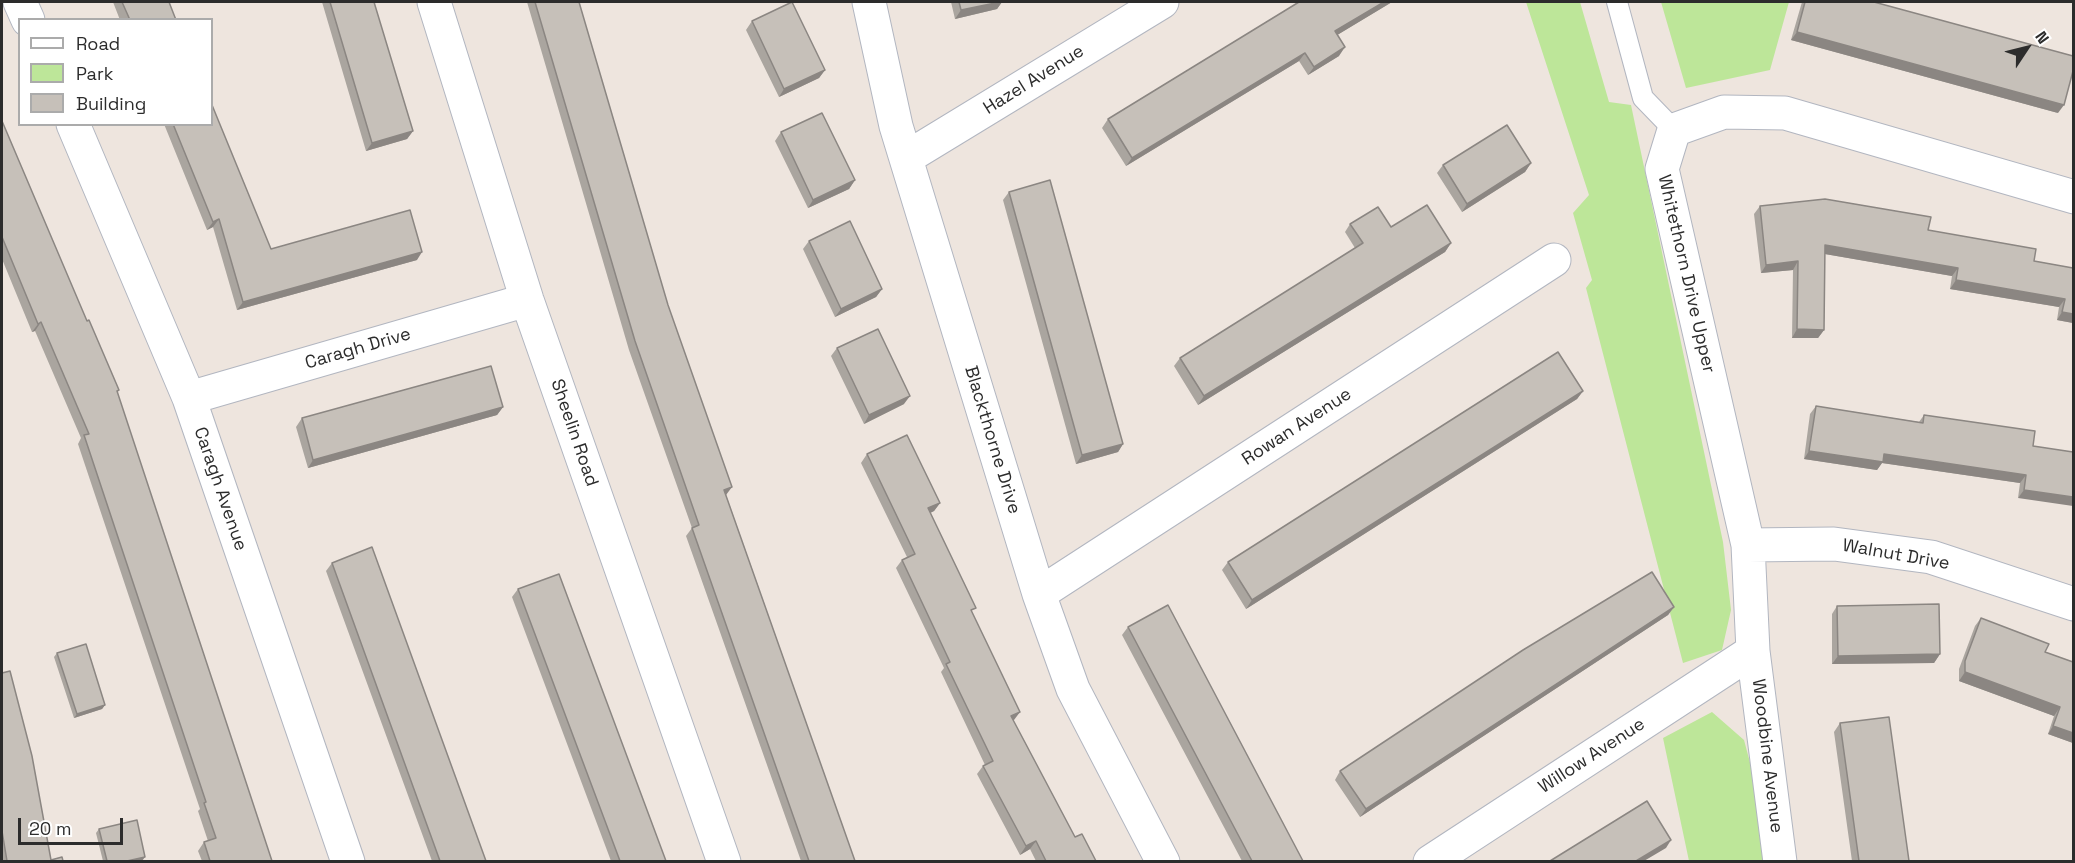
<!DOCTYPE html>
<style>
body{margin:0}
#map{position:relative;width:2075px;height:863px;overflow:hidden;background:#eee5de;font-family:"Space Grotesk",sans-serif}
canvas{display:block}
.frame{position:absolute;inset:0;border:3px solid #2c2c2c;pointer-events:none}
.legend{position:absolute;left:18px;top:18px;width:195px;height:108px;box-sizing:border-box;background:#fff;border:2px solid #ababab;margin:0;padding:8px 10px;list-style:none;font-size:18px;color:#2c2c2c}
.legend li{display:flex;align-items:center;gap:12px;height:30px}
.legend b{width:30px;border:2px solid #ababab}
.north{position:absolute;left:1997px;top:18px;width:60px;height:60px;-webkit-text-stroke:4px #fff;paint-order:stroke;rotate:55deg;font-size:16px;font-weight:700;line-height:24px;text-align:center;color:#2c2c2c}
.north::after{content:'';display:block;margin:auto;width:21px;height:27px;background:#2c2c2c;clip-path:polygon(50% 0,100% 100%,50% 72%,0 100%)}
.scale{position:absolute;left:18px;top:818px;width:105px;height:27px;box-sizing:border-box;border:3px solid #2c2c2c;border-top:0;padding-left:8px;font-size:18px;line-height:21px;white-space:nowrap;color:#2c2c2c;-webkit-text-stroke:4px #fff;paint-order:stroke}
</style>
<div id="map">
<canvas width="2075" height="863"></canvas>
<div class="frame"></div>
<ul class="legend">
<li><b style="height:8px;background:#fff"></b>Road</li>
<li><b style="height:16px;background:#bde699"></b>Park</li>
<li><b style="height:16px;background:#c6c0b9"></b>Building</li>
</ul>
<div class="north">N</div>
<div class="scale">20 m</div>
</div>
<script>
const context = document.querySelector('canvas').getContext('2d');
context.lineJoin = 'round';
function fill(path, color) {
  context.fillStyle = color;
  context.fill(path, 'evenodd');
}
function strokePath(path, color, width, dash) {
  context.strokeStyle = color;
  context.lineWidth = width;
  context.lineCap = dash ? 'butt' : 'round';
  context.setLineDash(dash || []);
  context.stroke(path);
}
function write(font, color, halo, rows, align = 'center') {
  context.font = font + ' "Space Grotesk",sans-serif';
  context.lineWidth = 4.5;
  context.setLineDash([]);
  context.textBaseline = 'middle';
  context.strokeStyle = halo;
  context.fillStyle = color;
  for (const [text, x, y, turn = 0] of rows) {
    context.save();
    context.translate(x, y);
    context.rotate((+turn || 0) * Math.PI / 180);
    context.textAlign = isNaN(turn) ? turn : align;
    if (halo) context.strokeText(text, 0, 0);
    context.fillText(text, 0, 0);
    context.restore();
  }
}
fill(new Path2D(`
 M 1526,2 L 1580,2 L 1609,102 L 1631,105 L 1723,542 L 1731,610 L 1722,650 L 1683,663 L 1586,288 L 1592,280 L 1573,213 L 1589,195 Z
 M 1661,2 L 1789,2 L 1770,70 L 1686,88 Z
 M 1712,712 L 1744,740 L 1752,770 L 1763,861 L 1689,861 L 1663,738 Z`), '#bde699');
const lane = new Path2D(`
 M 1617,2 L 1643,98 L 1674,130`);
const street = new Path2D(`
 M 20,2 L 28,20
 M 434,2 L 527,300 L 724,862
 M 869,2 L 896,126 L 1039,594 L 1073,689 L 1163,862
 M 73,124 L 189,398 L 348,862
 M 906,158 L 1162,2
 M 189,398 L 527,300
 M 1748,545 L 1834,544 L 1931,557 L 2074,604
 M 1039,594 L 1554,260
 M 1430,862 L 1753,651
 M 1780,862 L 1753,651 L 1748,545 L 1662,169 L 1674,130 L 1724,112 L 1785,113 L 2074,197`);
strokePath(lane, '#b2b6c0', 22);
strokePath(street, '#b2b6c0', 35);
strokePath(lane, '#fff', 20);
strokePath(street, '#fff', 33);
fill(new Path2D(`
 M 113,2 L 169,2 L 176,20 L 120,20 Z
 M 322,2 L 374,2 L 413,131 L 407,139 L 366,151 Z
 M 527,2 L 579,2 L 668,305 L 726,495 L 855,861 L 801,861 L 686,536 L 692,528 L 629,350 Z
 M 951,2 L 1002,2 L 997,9 L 955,19 Z
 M 1299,2 L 1392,2 L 1337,35 L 1339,56 L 1308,75 L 1299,61 L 1126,166 L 1102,128 L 1108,119 Z
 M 1802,2 L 1874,2 L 2058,113 L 1791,40 Z
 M 752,21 L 825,70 L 819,78 L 779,97 L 746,30 Z
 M 2,121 L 87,321 L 119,390 L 117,393 L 272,861 L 202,861 L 198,851 L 204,842 L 208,841 L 198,811 L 200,809 L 78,444 L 81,438 L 35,331 L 32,332 L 2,259 Z
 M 164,124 L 212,124 L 271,249 L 417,260 L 237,310 L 213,227 L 207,230 Z
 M 781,132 L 855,180 L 849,189 L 808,208 L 775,141 Z
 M 1531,163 L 1525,172 L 1462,212 L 1437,173 L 1443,165 Z
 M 1009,192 L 1123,444 L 1118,452 L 1076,464 L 1003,200 Z
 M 1760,206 L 1928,230 L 2034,261 L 2073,268 L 2073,323 L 2057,320 L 2059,307 L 1950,289 L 1952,276 L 1825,254 L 1824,330 L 1818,338 L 1792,338 L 1793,270 L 1761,273 L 1754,214 Z
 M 1350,224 L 1391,227 L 1451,243 L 1445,252 L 1198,405 L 1174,366 L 1180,358 L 1355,248 L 1345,232 Z
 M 809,241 L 882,289 L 876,297 L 835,317 L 803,249 Z
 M 837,348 L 904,404 L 864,424 L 831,356 Z
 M 1583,391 L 1577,399 L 1246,609 L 1222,570 L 1228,562 Z
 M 1816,406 L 1919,422 L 1924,415 L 2033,446 L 2073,452 L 2018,498 L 2020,483 L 1882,463 L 1877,470 L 1804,459 L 1810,414 Z
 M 503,407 L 497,415 L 308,468 L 296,427 L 302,418 Z
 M 867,454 L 940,503 L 934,511 L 930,513 L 972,612 L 1014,720 L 1013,721 L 1075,837 L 1096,861 L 1036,861 L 1030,849 L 1020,855 L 977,774 L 983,766 L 985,765 L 941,672 L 944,668 L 896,568 L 902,560 L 907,557 L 861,463 Z
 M 332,563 L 486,861 L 432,861 L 326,571 Z
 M 518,589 L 666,861 L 611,861 L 512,597 Z
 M 1837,606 L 1940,654 L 1934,663 L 1832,664 L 1832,614 Z
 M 1674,607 L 1668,615 L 1360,817 L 1335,780 L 1340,771 Z
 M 1981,618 L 2045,652 L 2073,662 L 2073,743 L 2048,734 L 2054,716 L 1959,681 L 1959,669 L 1975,626 Z
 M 1128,627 L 1303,861 L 1242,861 L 1122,635 Z
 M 57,653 L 105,705 L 102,709 L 74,718 L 54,657 Z
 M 2,673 L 51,860 L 63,861 L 2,861 Z
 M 1840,723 L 1909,861 L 1852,861 L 1834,732 Z
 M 99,829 L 142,861 L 103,861 L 96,833 Z`), '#aaa59f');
fill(new Path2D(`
 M 1000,2 L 1002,2 L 997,9 L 955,19 L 961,10 Z
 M 1384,2 L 1392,2 L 1329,40 L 1335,31 Z
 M 1797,32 L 2064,105 L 2058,113 L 1791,40 Z
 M 1345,47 L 1339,56 L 1308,75 L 1314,67 Z
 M 1305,53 L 1299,61 L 1126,166 L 1132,158 Z
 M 825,70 L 819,78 L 779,97 L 784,89 Z
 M 413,131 L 407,139 L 366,151 L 372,143 Z
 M 1531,163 L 1525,172 L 1462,212 L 1467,204 Z
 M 855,180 L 849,189 L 808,208 L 813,200 Z
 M 219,219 L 213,227 L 207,230 L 213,222 Z
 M 1451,243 L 1445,252 L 1198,405 L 1204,396 Z
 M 1825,245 L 1958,268 L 1952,276 L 1819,253 Z
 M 422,252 L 417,260 L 237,310 L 243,302 Z
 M 1798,261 L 1793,270 L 1761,273 L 1766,265 Z
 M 1956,280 L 2065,299 L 2059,307 L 1950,289 Z
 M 882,289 L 876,297 L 835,317 L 841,309 Z
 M 2062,312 L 2073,314 L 2073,323 L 2057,320 Z
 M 41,322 L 35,331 L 32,332 L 38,324 Z
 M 1797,329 L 1824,330 L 1818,338 L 1792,338 Z
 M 1583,391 L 1577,399 L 1246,609 L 1252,600 Z
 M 910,396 L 904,404 L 864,424 L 869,415 Z
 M 503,407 L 497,415 L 308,468 L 313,460 Z
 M 1123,444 L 1118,452 L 1076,464 L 1082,455 Z
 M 1809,451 L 1884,454 L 2026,475 L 2020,483 L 1882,463 L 1877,470 L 1804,459 Z
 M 732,487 L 726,495 L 724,490 Z
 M 2024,490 L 2073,497 L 2073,506 L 2018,498 Z
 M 940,503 L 934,511 L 922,517 L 928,508 Z
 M 1674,607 L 1668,615 L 1360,817 L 1366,809 Z
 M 1940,654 L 1934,663 L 1832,664 L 1838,656 Z
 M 1965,672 L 2060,707 L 2054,716 L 1959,681 Z
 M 105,705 L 102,709 L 74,718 L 77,714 Z
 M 1020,712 L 1014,720 L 1005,725 L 1011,716 Z
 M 2053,726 L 2073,733 L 2073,743 L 2048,734 Z
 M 1671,840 L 1666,848 L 1644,861 L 1636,861 Z
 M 1036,841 L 1030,849 L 1020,855 L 1026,846 Z
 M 145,857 L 142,861 L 127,861 Z`), '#8b8682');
const building = new Path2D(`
 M 122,2 L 169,2 L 176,20 L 130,20 Z
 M 330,2 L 374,2 L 413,131 L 372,143 Z
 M 535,2 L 579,2 L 668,305 L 732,487 L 724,490 L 855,861 L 809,861 L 692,528 L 699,525 L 635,341 Z
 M 792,2 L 825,70 L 784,89 L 752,21 Z
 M 959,2 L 1000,2 L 961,10 Z
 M 1299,2 L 1384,2 L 1335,31 L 1345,47 L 1314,67 L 1305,53 L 1132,158 L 1108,119 Z
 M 1805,2 L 1874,2 L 2073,56 L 2073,71 L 2064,105 L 1797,32 Z
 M 212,105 L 271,249 L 410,210 L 422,252 L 243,302 L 219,219 L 213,222 L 173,124 L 212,124 Z
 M 822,113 L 855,180 L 813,200 L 781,132 Z
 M 2,121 L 87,321 L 89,320 L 119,390 L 117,391 L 272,861 L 210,861 L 204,842 L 216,838 L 204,803 L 206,802 L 84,435 L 89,434 L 41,322 L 38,324 L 2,237 Z
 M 1507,125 L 1531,163 L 1467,204 L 1443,165 Z
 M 1050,180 L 1123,444 L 1082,455 L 1009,192 Z
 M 1825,199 L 1931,217 L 1928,230 L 2036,249 L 2034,261 L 2073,268 L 2073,314 L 2062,312 L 2065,299 L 1956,280 L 1958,268 L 1825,245 L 1824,330 L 1797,329 L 1798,261 L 1766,265 L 1760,206 Z
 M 1427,205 L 1451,243 L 1204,396 L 1180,358 L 1363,243 L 1350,224 L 1378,207 L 1391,227 Z
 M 850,221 L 882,289 L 841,309 L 809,241 Z
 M 878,329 L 910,396 L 869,415 L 837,348 Z
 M 1558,352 L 1583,391 L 1252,600 L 1228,562 Z
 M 491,366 L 503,407 L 313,460 L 302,418 Z
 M 1816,406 L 1923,423 L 1924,415 L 2035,431 L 2033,446 L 2073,452 L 2073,497 L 2024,490 L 2026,475 L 1884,454 L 1883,462 L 1809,451 Z
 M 907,435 L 940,503 L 928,508 L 976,608 L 971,610 L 1020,712 L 1011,716 L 1075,837 L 1082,834 L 1096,861 L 1046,861 L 1036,841 L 1026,846 L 983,766 L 993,761 L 946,664 L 950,662 L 902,560 L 915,554 L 867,454 Z
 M 372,547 L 486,861 L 440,861 L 332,563 Z
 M 1652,572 L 1674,607 L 1366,809 L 1340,771 L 1523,650 Z
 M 559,574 L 666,861 L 620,861 L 518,589 Z
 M 1939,604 L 1940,654 L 1838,656 L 1837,606 Z
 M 1168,605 L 1303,861 L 1252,861 L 1128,627 Z
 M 1981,618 L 2049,644 L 2045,652 L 2073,662 L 2073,733 L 2053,726 L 2060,707 L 1965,672 L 1965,661 Z
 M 86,644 L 105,705 L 77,714 L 57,653 Z
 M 10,671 L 32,756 L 51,860 L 62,857 L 63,861 L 7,861 L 2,831 L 2,673 Z
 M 1889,717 L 1909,861 L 1859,861 L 1840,723 Z
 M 1647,801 L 1671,840 L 1636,861 L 1550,861 Z
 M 137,820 L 145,857 L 127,861 L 107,861 L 99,829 Z`);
fill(building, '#c6c0b9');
strokePath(building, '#8b8682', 1.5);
write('18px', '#2c2c2c', '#fff', [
 ["Hazel Avenue",1034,80,-32],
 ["Whitethorn Drive Upper",1686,274,77],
 ["Caragh Drive",358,349,-16],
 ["Rowan Avenue",1297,427,-33],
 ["Sheelin Road",574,433,71],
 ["Blackthorne Drive",992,440,73],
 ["Caragh Avenue",220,489,71],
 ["Walnut Drive",1896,555,10],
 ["Willow Avenue",1592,756,-33],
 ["Woodbine Avenue",1767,756,83]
]);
</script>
